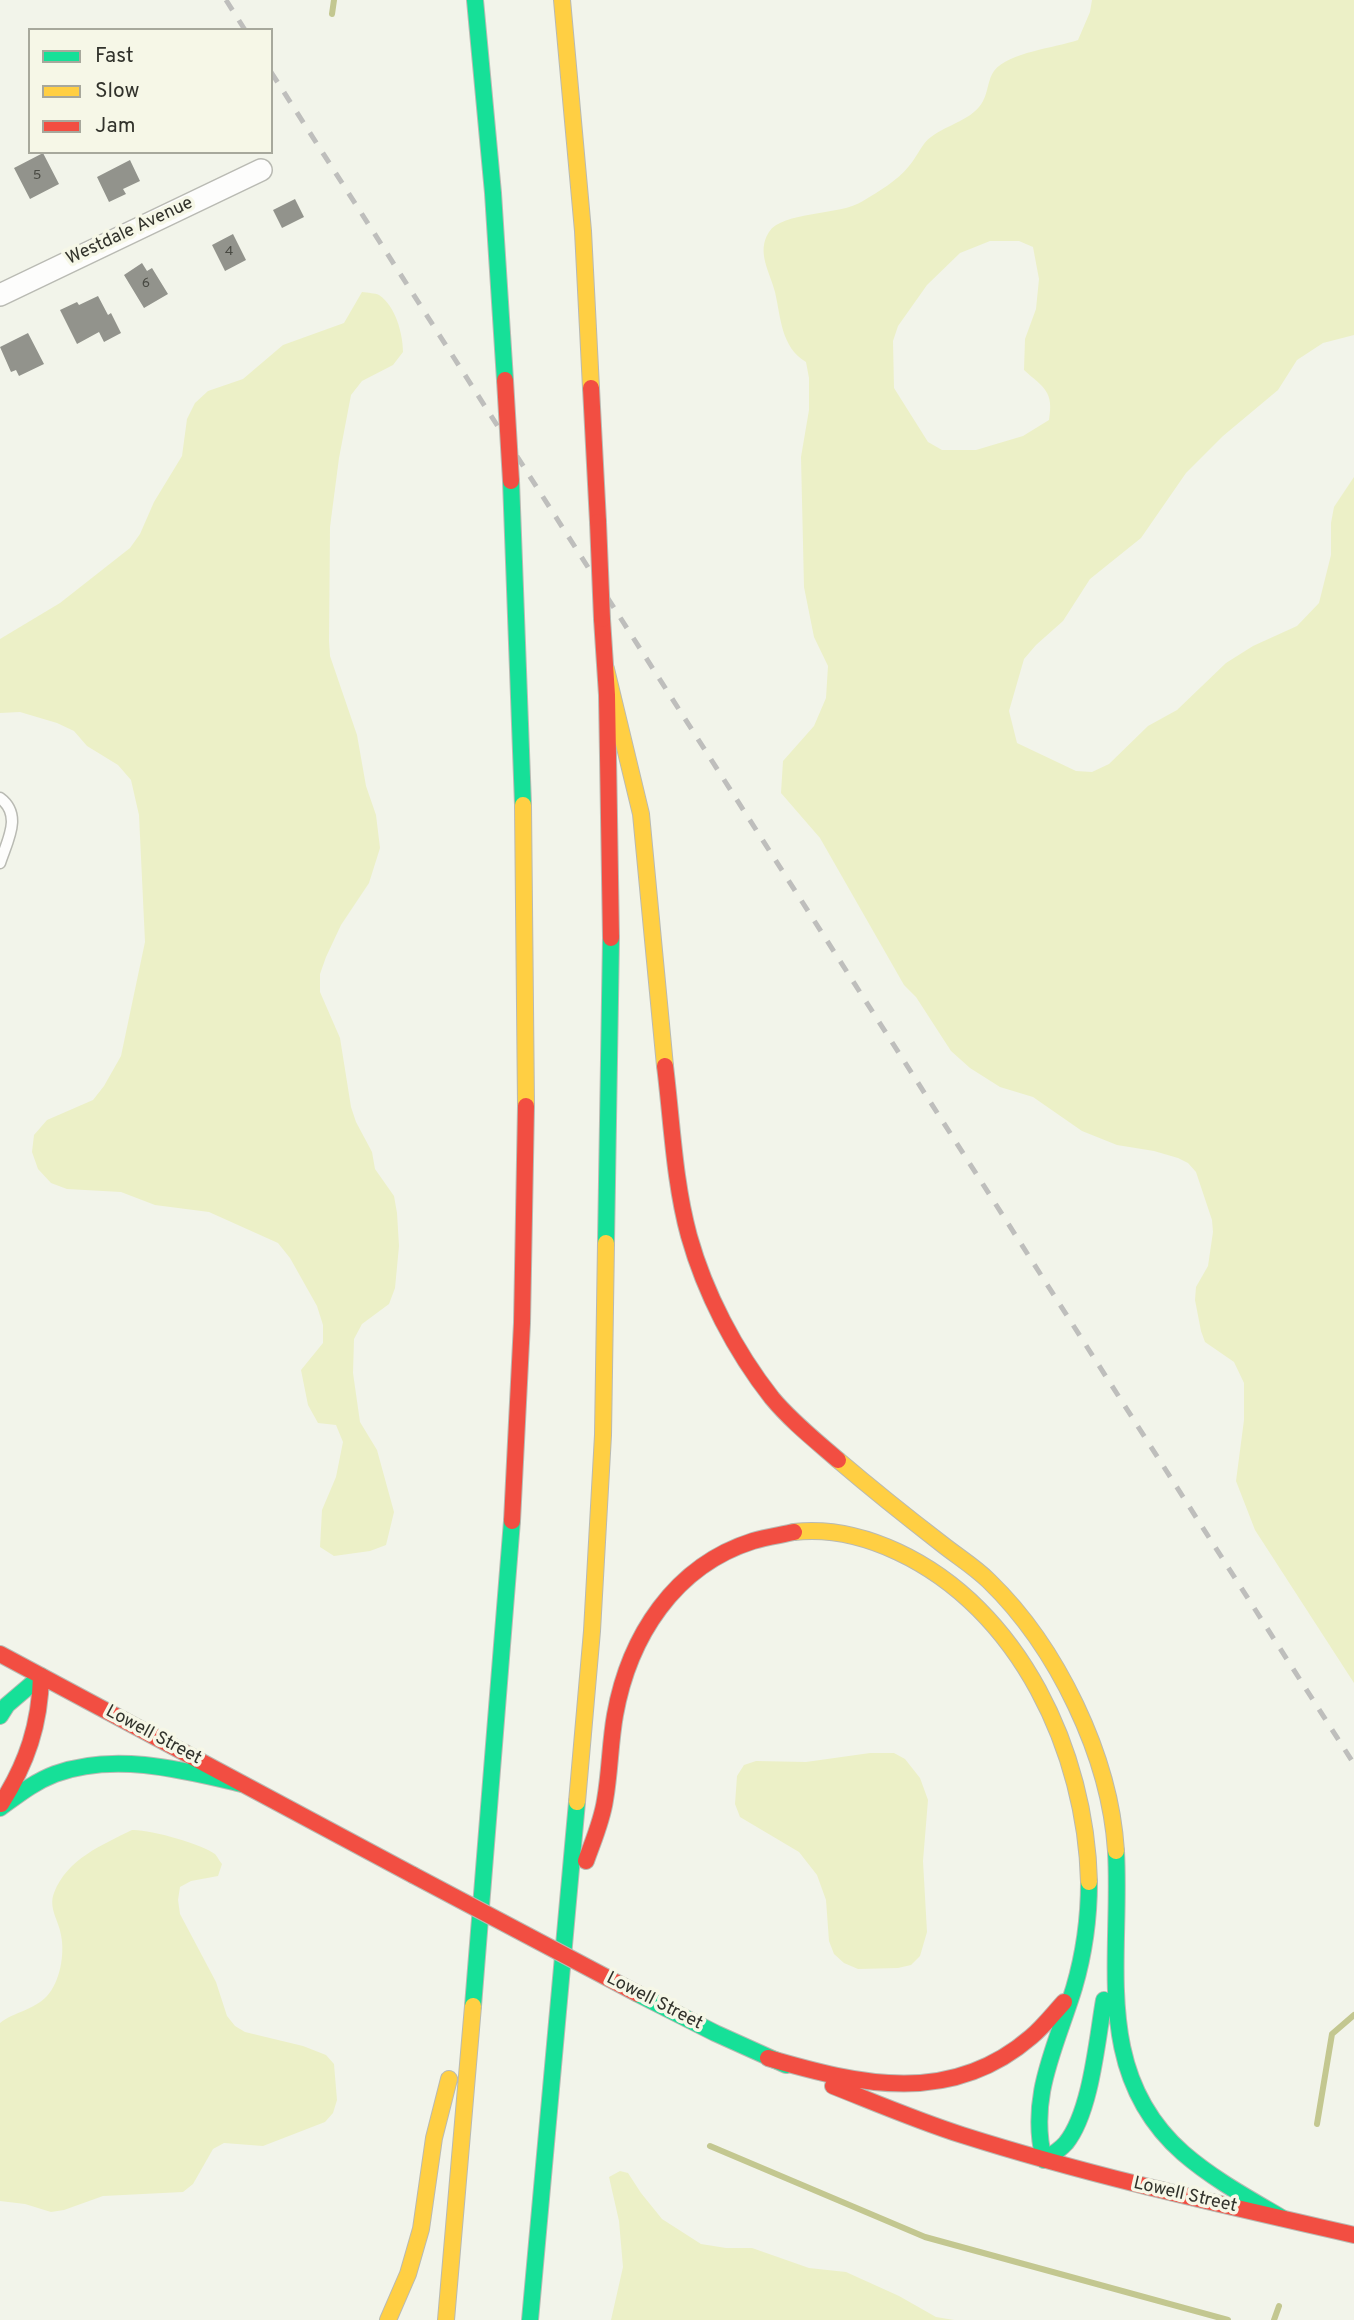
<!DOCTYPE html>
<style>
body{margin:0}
#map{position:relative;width:1354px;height:2320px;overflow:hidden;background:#f2f4ea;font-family:Overpass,sans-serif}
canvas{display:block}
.legend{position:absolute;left:28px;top:28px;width:245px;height:126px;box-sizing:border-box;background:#f6f7e7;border:2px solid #a7a89c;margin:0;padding:9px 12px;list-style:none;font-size:21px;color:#31322b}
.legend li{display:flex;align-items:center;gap:14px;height:35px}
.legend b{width:35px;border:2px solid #a7a89c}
</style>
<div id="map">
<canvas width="1354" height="2320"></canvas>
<ul class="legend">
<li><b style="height:9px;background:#16e098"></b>Fast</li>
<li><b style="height:9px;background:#ffcf43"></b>Slow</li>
<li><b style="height:9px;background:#f24e42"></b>Jam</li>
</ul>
</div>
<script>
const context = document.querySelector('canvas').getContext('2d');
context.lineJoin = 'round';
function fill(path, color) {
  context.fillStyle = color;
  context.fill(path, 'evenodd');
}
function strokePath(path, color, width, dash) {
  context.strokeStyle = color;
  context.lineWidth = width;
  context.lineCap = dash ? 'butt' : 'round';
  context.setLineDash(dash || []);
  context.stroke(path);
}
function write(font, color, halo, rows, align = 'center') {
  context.font = font + ' Overpass,sans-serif';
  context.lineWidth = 7;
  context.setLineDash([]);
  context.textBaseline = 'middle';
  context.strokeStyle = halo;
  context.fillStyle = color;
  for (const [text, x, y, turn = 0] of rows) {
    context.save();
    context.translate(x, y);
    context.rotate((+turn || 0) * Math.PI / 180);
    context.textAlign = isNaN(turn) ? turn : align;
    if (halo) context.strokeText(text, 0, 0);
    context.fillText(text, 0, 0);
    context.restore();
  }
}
fill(new Path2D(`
 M 1092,0 L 1354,0 L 1354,335 L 1323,343 L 1297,360 L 1278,390 L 1223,436 L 1186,473 L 1141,538 L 1090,579 L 1063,621 L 1036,645 L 1024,659 L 1009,711 L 1017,743 L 1076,771 L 1092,772 L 1109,764 L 1148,726 L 1177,710 L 1226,663 L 1253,646 L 1297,626 L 1319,603 L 1331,555 L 1331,523 L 1334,507 L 1354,477 L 1354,1683 L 1255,1530 L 1236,1481 L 1244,1420 L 1244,1383 L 1234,1362 L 1205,1342 L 1201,1331 L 1195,1300 L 1196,1287 L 1208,1266 L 1213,1232 L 1212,1220 L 1196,1172 L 1188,1163 L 1178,1158 L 1154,1151 L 1117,1145 L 1082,1131 L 1033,1097 L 1000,1087 L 970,1068 L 951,1051 L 916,997 L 904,985 L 820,838 L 781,793 L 783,761 L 814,726 L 826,698 L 828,666 L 814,637 L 804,587 L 801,457 L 809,410 L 809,378 L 806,362 C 781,347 781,318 775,292 C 770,272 756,252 769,232 C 782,211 840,216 863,201 C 879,191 897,181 909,166 C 917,157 922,143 931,137 C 948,124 973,120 983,101 C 988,92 988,79 994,71 C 1009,52 1055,48 1078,40 L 1090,12 ZM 990,241 L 1019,241 L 1033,247 L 1039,279 L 1036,309 L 1025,339 L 1024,370 C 1044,388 1054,391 1049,420 L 1023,436 L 976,450 L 942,450 L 928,442 L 894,388 L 893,341 L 898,326 L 927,285 L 960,253 Z
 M 362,292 C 368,293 375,293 379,295 C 396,306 403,335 403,352 L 393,365 L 362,381 L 351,395 L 339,458 L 330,527 L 329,641 L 330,656 L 357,735 L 366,786 L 376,815 L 380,848 L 369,883 L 341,925 L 326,957 L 320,974 L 320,992 L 340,1038 L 351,1107 L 356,1122 L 372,1152 L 375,1169 L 394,1196 L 397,1213 L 399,1246 L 395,1288 L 389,1304 L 362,1324 L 354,1339 L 353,1373 L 360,1422 L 377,1450 L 394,1512 L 386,1545 L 370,1551 L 334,1556 L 320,1547 L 322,1510 L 336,1477 L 343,1442 L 336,1425 L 318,1423 L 308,1405 L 301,1370 L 323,1343 L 323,1325 L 317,1306 L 290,1258 L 278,1243 L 209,1212 L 155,1205 L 121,1192 L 67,1189 L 51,1183 L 38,1169 L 32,1152 L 34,1135 L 47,1120 L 93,1100 L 104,1086 L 121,1056 L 145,942 L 139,815 L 131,780 L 118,765 L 87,746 L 74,731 L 57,723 L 20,712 L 0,713 L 0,639 L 60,603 L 130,548 L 140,534 L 154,502 L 182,456 L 187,419 L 195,403 L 208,391 L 243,379 L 283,345 L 344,323 Z
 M 870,1753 L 894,1753 L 905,1759 L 920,1778 L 928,1800 L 923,1861 L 927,1932 L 920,1956 L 911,1965 L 898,1968 L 858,1969 L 844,1963 L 834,1954 L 829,1941 L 826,1900 L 817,1875 L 799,1852 L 740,1817 L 735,1804 L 737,1776 L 744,1765 L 756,1761 L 806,1762 Z
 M 132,1830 C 149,1829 202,1844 215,1854 C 218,1857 219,1861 222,1864 L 218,1876 L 191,1881 L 180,1887 L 178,1900 L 180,1914 L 216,1982 L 227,2016 L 235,2026 L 245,2032 L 303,2046 L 326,2055 L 334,2064 L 337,2100 L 333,2113 L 325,2122 L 263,2146 L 224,2143 L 213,2149 L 193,2184 L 183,2192 L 103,2196 L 64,2210 L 51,2212 L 25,2204 L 0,2201 L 0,2023 C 14,2012 34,2010 47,1996 C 60,1982 65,1954 61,1935 C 59,1921 48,1908 54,1893 C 67,1859 102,1845 132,1830 Z
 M 620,2171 L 628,2173 L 641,2193 L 662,2219 L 701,2244 L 726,2248 L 752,2248 L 809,2268 L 846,2272 L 899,2296 L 936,2317 L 954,2320 L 611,2320 L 623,2267 L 619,2221 L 609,2177 Z`), '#ecf0c7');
strokePath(new Path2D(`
 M 332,14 L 334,0
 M 1317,2124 L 1332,2034 L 1354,2015
 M 710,2146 L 925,2237 L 1228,2320
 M 1274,2320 L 1279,2306`), '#c3c790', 6);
fill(new Path2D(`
 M 43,153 L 59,184 L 30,199 L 14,168 Z
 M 130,160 L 140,181 L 123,189 L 126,194 L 109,202 L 97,177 Z
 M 295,199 L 304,217 L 282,228 L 273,210 Z
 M 233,234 L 246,260 L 225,271 L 212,245 Z
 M 142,263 L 147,271 L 152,268 L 168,294 L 144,308 L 124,275 Z
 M 98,296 L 108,315 L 111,313 L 121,333 L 104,342 L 99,332 L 77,344 L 60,310 L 77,302 L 79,305 Z
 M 28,333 L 44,364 L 19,376 L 16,370 L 11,372 L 0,347 Z`), '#92938c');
const lane = new Path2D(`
 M 0,798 C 23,815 7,841 0,863`);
const street = new Path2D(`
 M 0,295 L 261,170`);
const fast = new Path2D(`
 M 475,0 L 493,193 L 505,380
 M 511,481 L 523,805
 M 606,1243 L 611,938
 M 0,1716 L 7,1705 L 41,1676
 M 0,1808 C 18,1795 34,1782 55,1774 C 115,1752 183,1770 242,1784
 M 1116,1851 C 1122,1959 1091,2072 1183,2153 C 1213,2179 1248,2198 1282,2218
 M 1089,1882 C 1089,1918 1084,1954 1074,1988 C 1056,2047 1028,2097 1044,2160 C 1052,2155 1060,2150 1066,2143 C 1091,2112 1097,2040 1104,2000
 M 638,1994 L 715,2033 L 786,2065
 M 473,2006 L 512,1521
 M 530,2320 L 577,1802`);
const slow = new Path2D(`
 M 562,0 L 583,231 L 591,388
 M 606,669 L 641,814 L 665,1066
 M 523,805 L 526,1106
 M 838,1460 C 872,1489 907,1517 942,1544 C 957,1556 975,1567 989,1581 C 1057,1647 1110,1756 1116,1851
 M 794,1532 C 830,1528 866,1537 898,1552 C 1020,1609 1086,1752 1089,1882
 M 577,1802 L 592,1631 L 603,1435 L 606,1243
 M 388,2320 L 408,2274 L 421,2229 L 434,2138 L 449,2079
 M 446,2320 L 473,2006`);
const jam = new Path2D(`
 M 591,388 L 598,522
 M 602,619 L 607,695 L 611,938
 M 665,1066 C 672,1122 674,1181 689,1236 C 705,1293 735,1351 772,1398 C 791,1421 815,1440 838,1460
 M 512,1521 L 522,1323 L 526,1106
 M 0,1654 L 413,1875
 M 1,1804 C 27,1763 40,1724 41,1676
 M 586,1861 C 593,1841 602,1821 605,1800 C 610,1772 610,1743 615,1715 C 629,1637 674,1566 753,1541 C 766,1537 781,1535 794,1532
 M 768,2058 C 860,2085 951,2106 1031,2037 C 1043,2027 1053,2014 1064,2002
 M 833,2086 C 876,2103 918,2121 962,2135 C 1091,2176 1223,2205 1354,2235`);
strokePath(lane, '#b9bab3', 13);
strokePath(street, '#b9bab3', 24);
strokePath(fast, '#b9bab3', 18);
strokePath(slow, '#b9bab3', 18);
strokePath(jam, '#b9bab3', 18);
strokePath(lane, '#fdfdfc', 10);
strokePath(street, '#fdfdfc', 21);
strokePath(fast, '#16e098', 16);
strokePath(slow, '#ffcf43', 16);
strokePath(jam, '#f24e42', 16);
strokePath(new Path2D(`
 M 226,0 L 245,30
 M 271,72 L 1354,1764`), '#bebebc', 5, [12, 12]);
const jamBridge = new Path2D(`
 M 505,380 L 511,481
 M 598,522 L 602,619
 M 413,1875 L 638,1994`);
strokePath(jamBridge, '#b9bab3', 18, []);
strokePath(jamBridge, '#f24e42', 16);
write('14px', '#494a43', null, [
 ["5",37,176],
 ["4",229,252],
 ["6",146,284]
]);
write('18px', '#31322b', '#f6f7e7', [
 ["Westdale Avenue",130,232,-25],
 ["Lowell Street",153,1736,28],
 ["Lowell Street",654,2002,27],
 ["Lowell Street",1185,2196,13]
]);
</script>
